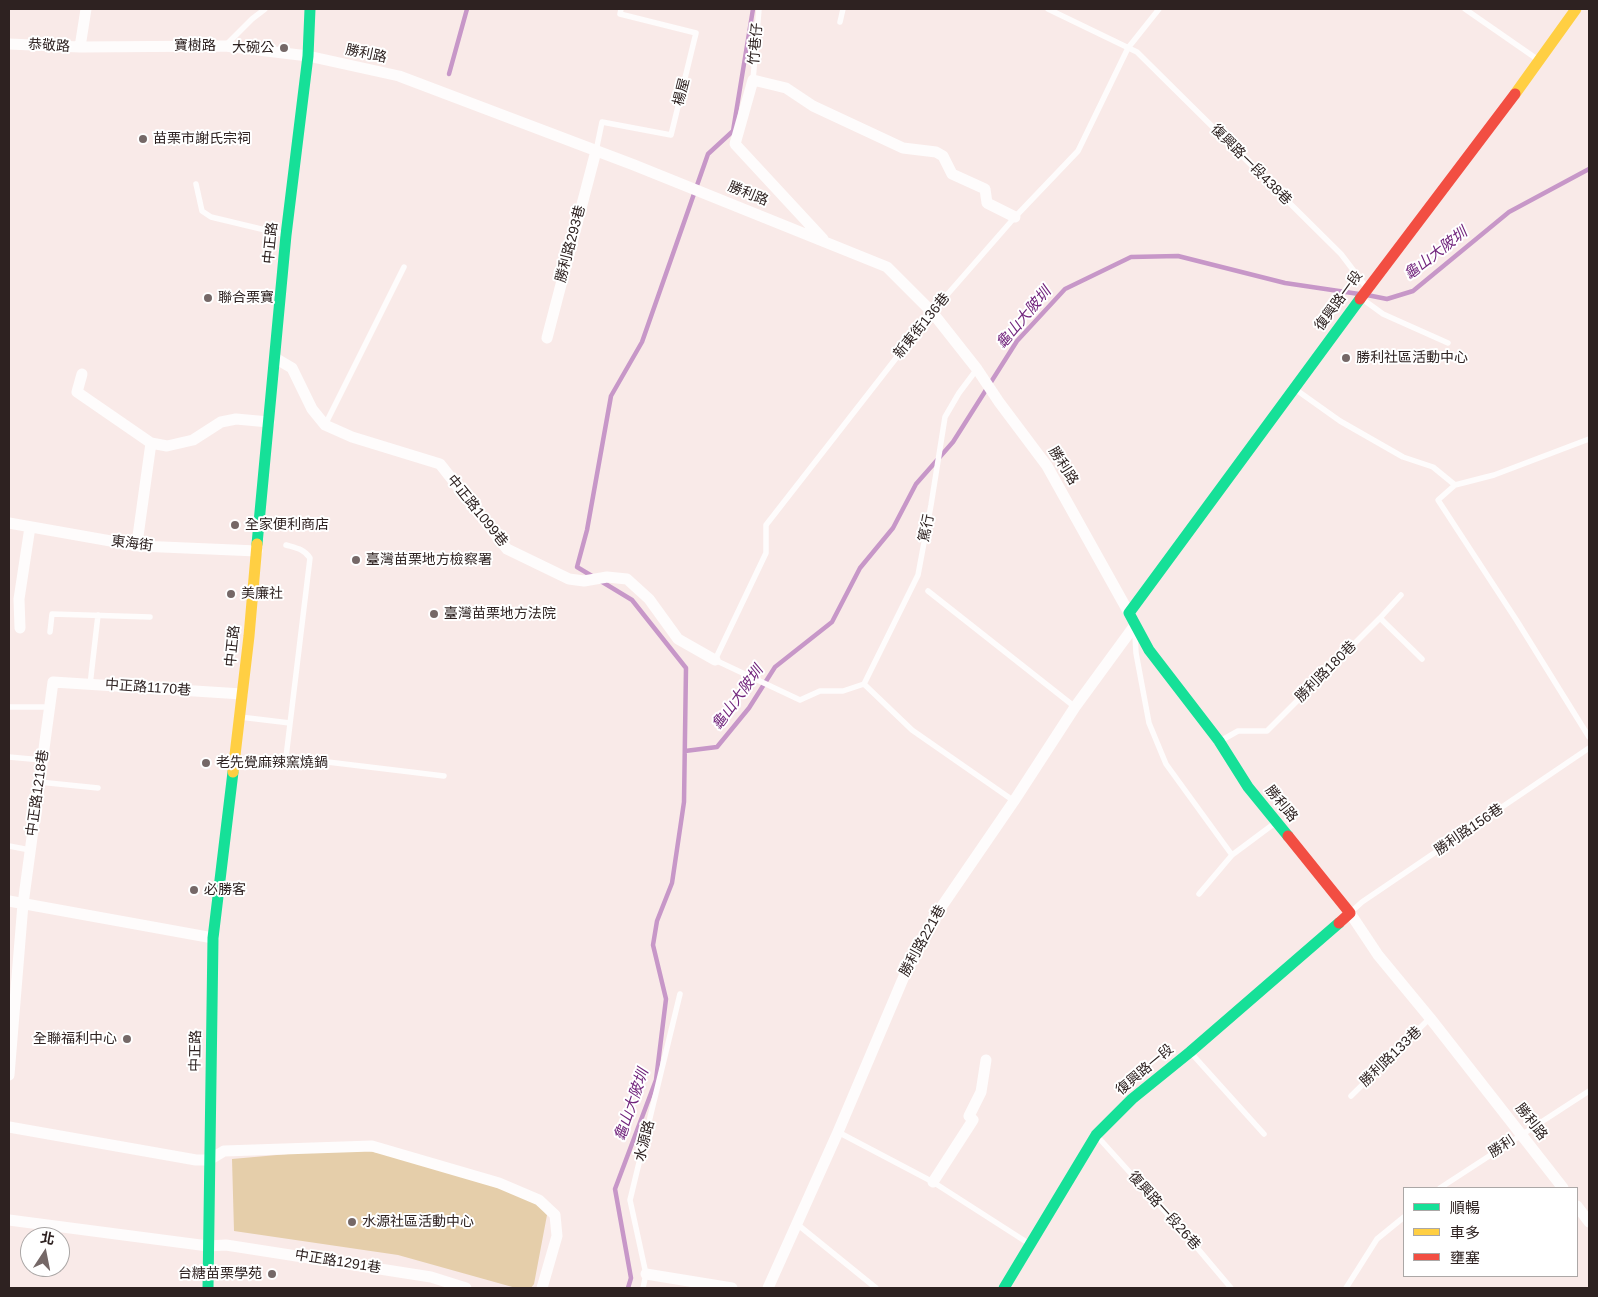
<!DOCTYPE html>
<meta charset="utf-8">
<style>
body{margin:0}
#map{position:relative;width:1598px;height:1297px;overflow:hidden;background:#f9eae8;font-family:Helvetica,"Noto Sans TC",sans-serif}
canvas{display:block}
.frame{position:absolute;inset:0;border:10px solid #2e2221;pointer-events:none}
.legend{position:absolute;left:1403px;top:1187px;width:175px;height:90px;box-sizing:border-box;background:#fff;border:1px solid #aba7a6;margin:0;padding:6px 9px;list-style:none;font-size:15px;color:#2e2221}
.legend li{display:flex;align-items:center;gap:10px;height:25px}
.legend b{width:25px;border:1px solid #aba7a6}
.north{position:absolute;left:20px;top:1227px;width:50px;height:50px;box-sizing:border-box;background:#fff;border:1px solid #aba7a6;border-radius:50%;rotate:11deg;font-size:14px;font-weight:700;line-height:20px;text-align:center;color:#2e2221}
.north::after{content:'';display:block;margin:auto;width:18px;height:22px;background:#756867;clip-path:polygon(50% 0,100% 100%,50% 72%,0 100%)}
</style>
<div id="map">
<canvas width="1598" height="1297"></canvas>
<div class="frame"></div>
<ul class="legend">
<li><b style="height:6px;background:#16e098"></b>順暢</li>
<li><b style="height:6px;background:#ffcf43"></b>車多</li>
<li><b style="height:6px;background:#f24e42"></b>壅塞</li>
</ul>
<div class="north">北</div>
</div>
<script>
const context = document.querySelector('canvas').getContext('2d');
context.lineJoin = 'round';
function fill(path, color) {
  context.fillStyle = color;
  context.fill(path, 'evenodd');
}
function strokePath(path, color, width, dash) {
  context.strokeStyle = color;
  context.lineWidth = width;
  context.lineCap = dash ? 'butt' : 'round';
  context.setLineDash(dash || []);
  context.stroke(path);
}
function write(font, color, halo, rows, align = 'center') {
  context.font = font + ' Helvetica,"Noto Sans TC",sans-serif';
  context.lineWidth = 4;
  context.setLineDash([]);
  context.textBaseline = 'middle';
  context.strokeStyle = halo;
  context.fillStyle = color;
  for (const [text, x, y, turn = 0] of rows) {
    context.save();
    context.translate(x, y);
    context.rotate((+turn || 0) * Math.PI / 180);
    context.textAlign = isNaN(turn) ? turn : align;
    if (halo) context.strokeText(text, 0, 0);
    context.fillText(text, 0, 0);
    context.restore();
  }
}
fill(new Path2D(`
 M 356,1148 L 410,1160 L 532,1195 L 547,1215 L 534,1284 L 531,1288 L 516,1288 L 398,1255 L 234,1231 L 232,1159 Z`), '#e5ceaa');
strokePath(new Path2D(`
 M 449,74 L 467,9
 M 1367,295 L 1387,299 L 1413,291 L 1509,212 L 1589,169
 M 592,576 L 577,567 L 587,530 L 611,396 L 642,342 L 708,154 L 733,131 L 753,9
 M 599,580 L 632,600 L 686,668 L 684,802 L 672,883 L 657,921 L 653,945 L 666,999 L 656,1080 L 615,1189 L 631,1278 L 628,1288
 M 685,751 L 717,747 L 749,708 L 775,667 L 832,622 L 860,568 L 893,528 L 916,484 L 953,442 L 1017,341 L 1065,289 L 1131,257 L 1178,256 L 1285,283 L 1359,294`), '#c797c8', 4.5);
strokePath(new Path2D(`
 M 1048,9 L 1137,52 L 1341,254 L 1366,287
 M 1465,9 L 1537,59
 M 840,22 L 843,9
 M 225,46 L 252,19 L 265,9
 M 753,80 L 759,9
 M 596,151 L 602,122 L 671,135 L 696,33 L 620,14 L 621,9
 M 196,184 L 202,211 L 211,217 L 286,235
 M 1361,298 L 1383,314 L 1448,343
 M 1295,389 L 1340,421 L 1403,457 L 1433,467 L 1455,485
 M 325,425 L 404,267
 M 1589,439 L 1494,475 L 1455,485 L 1438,500 L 1517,621 L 1589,737
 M 286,545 C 296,548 304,549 310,558 L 286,757 L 444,776
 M 928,591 L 1075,707
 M 1380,618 L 1401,595
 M 50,632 L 52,614 L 150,617
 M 1135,635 L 1136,653 L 1149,723 L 1166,764 L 1232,855
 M 864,684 L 918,575 L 931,505 L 945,417 L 959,393 L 977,369
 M 90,685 L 98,615
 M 9,707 L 50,707
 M 240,717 L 290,723
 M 1222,740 L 1238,731 L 1267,731 L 1380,618 L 1422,659
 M 9,757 L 42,760
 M 39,782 L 98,788
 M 1014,801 L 912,730 L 864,684 L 843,691 L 820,691 L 800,700 L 715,660 L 766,553 L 766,525 L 932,312 L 1015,217 L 1078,151 L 1128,48 L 1159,9
 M 9,846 L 30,850
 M 1199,894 L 1232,855 L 1275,823
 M 1351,912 L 1362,902 L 1589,748
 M 1192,1054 L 1264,1134
 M 1351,1096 L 1430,1018
 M 838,1132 L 933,1182 L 1028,1243
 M 1097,1136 L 1188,1237 L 1231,1288
 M 1440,1188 L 1589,1091
 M 797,1224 L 876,1288
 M 643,1288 L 646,1274 L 630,1200 L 680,994
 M 1346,1288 L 1377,1239 L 1404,1217`), '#fefcfc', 5.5);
strokePath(new Path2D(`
 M 9,44 L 80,47 L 225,46 L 308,56 L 399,76 L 634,165 L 887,267 L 932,312 L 977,369 L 999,402 L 1047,466 L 1129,613
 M 80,47 L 86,9
 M 823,239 L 735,144 L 753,80 L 786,88 L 813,106 L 903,148 L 936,152 L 943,156 L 952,174 L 985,189 L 987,203 L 1015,217
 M 547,338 L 596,151
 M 275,358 L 292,368 L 312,409 L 325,425 L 352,437 L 440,464 L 507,549 L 569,579 L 584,581 L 607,577 L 627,579 L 649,599 L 678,639 L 715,660
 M 82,374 L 77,392 L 151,443 L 167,446 L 193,440 L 221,422 L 236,419 L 269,422
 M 9,523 L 139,546 L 257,551
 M 139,546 L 138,536 L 151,443
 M 20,628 L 19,599 L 30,527
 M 9,901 L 213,938
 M 1350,913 L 1378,955 L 1430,1018 L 1563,1188
 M 9,1075 L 23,904 L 53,682 L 242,694
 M 9,1127 L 196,1160 L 209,1160 L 224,1151 L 372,1146 L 499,1183 L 539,1200 L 555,1215 L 557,1236 L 542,1288
 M 933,1182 L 973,1120 L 969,1116 L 981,1092 L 986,1060
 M 1577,1206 L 1589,1222
 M 9,1220 L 208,1246 L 226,1245 L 431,1277 L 466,1288
 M 646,1274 L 732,1288
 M 768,1288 L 838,1132 L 905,974 L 940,909 L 1014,801 L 1075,707 L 1135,625`), '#fefcfc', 11);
strokePath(new Path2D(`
 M 257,544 L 286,235 L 308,56 L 310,9
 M 1288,836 L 1248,787 L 1219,741 L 1149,650 L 1129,613 L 1360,299
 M 208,1288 L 213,938 L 233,772
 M 1004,1288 L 1096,1135 L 1132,1099 L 1190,1052 L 1339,923`), '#16e098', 11);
strokePath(new Path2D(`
 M 1515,94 L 1576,9
 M 233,772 L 249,636 L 257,544`), '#ffcf43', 11);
strokePath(new Path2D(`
 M 1360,299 L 1515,94
 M 1288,836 L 1350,913 L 1339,923`), '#f24e42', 11);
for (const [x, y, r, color] of [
 [284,48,5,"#756867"],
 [143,139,5,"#756867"],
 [208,298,5,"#756867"],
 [1346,358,5,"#756867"],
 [235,525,5,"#756867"],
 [356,560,5,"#756867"],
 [231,594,5,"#756867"],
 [434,614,5,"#756867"],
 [206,763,5,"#756867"],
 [194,890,5,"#756867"],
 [127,1039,5,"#756867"],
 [352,1222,5,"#756867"],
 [272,1274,5,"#756867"]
]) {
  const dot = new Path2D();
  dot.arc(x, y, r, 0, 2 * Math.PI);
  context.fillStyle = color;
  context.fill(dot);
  strokePath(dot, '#fff', 2);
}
write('14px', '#2e2221', '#fff', [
 ["竹巷仔",756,44,-85],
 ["恭敬路",49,46,3],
 ["寶樹路",195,46],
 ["勝利路",366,54,12],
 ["楊屋",682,92,-76],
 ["復興路一段438巷",1251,165,45],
 ["勝利路",748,194,22],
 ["中正路",271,243,-84],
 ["勝利路293巷",571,244,-75],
 ["復興路一段",1339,301,-54],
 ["新東街136巷",922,326,-51],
 ["勝利路",1063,466,58],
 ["中正路1099巷",477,511,51],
 ["篤行",927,528,-79],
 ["東海街",132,544,7],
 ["中正路",233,646,-84],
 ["勝利路180巷",1326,672,-45],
 ["中正路1170巷",148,688,4],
 ["中正路1218巷",38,793,-82],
 ["勝利路",1281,804,51],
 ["勝利路156巷",1469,830,-34],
 ["勝利路221巷",923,941,-61],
 ["中正路",196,1051,-89],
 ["勝利路133巷",1391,1057,-44],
 ["復興路一段",1145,1070,-40],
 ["勝利路",1531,1122,52],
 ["水源路",645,1141,-76],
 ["勝利",1502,1147,-33],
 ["復興路一段26巷",1164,1211,48],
 ["中正路1291巷",338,1262,9]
]);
write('14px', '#2e2221', '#fff', [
 ["大碗公",274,48,"right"],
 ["苗栗市謝氏宗祠",153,139],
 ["聯合栗寶",218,298],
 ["勝利社區活動中心",1356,358],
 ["全家便利商店",245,525],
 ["臺灣苗栗地方檢察署",366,560],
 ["美廉社",241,594],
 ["臺灣苗栗地方法院",444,614],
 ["老先覺麻辣窯燒鍋",216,763],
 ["必勝客",204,890],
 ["全聯福利中心",117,1039,"right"],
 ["水源社區活動中心",362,1222],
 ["台糖苗栗學苑",262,1274,"right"]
], 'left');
write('italic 15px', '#71247c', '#fff', [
 ["龜山大陂圳",1436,254,-38],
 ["龜山大陂圳",1024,318,-50],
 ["龜山大陂圳",738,698,-54],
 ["龜山大陂圳",632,1105,-71]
]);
</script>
